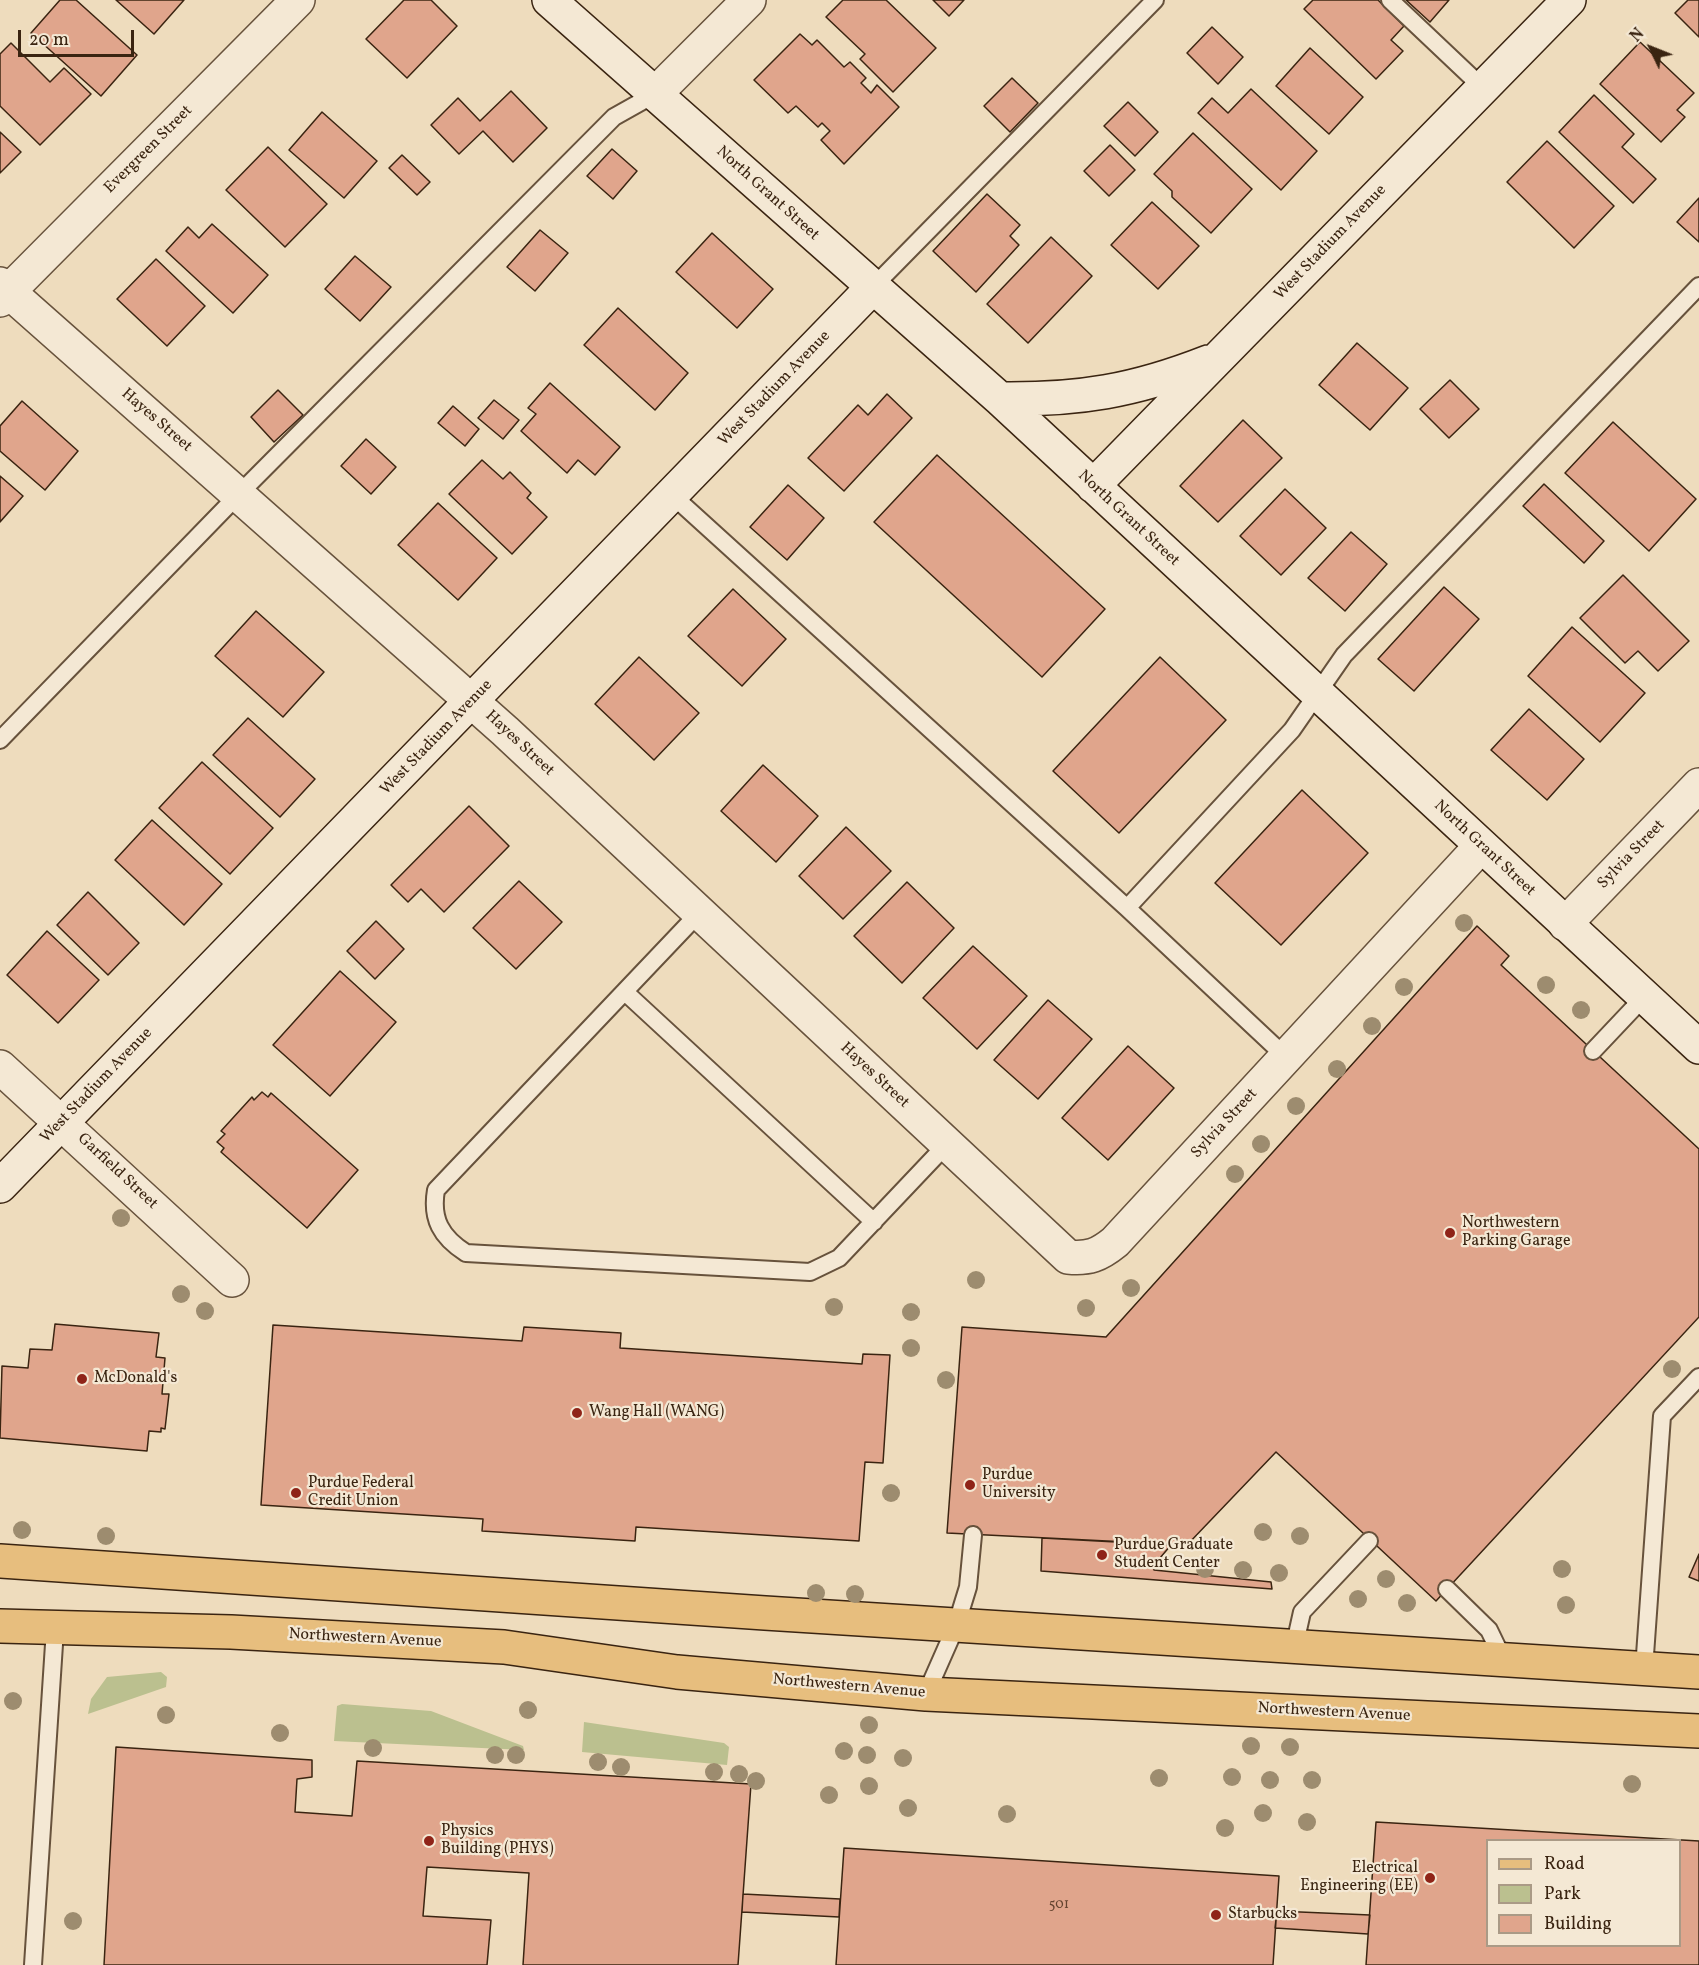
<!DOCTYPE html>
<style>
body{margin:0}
#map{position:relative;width:1699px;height:1965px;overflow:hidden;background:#eedcbd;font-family:Vollkorn,serif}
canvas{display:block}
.legend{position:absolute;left:1486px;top:1839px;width:195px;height:108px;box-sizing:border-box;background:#f4e8d4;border:2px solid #aa9a86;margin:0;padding:8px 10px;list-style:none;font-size:18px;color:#3a2411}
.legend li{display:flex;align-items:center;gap:12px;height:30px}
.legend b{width:30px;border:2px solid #aa9a86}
.north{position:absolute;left:1621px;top:18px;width:60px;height:60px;-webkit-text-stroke:4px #f4e8d4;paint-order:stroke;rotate:313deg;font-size:16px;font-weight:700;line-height:24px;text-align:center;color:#3a2411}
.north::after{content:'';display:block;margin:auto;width:21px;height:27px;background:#3a2411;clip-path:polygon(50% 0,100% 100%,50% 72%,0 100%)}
.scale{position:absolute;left:18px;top:30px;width:116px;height:27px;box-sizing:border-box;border:3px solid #3a2411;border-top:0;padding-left:8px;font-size:18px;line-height:21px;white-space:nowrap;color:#3a2411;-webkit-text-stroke:4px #f4e8d4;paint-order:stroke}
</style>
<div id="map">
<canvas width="1699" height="1965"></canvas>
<ul class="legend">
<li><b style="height:8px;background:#e7be7e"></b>Road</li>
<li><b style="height:16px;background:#bbc08f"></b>Park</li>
<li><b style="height:16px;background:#e0a58c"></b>Building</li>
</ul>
<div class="north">N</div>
<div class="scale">20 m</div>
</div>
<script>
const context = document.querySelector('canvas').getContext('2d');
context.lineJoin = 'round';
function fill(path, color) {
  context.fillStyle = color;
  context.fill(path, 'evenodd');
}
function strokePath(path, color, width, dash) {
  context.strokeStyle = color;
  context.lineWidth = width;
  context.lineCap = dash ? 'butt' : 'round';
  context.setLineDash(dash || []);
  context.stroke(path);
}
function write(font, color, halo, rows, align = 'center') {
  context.font = font + ' Vollkorn,serif';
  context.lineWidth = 4.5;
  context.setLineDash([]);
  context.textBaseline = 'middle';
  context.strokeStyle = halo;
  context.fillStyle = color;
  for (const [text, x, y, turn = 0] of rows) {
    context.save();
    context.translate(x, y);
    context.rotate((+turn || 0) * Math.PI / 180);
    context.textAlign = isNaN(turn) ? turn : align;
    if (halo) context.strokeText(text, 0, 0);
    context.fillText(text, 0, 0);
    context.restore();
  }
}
fill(new Path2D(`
 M 161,1672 L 167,1677 L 166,1687 L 88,1714 L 91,1699 L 107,1677 Z
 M 342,1704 L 431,1711 L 523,1746 L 524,1750 L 334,1741 L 337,1706 Z
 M 584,1722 L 724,1743 L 729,1747 L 727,1765 L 582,1752 Z`), '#bbc08f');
const building = new Path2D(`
 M 60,0 L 76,0 L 137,55 L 101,96 L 31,33 Z
 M 116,0 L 184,0 L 154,34 Z
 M 404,0 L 431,0 L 457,26 L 407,78 L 366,39 Z
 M 843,0 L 886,0 L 936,48 L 893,92 L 860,59 L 865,54 L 826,17 Z
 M 933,0 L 964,0 L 949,16 Z
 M 1313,0 L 1378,0 L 1404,26 L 1391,40 L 1403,51 L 1376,79 L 1304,9 Z
 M 1406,0 L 1449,0 L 1430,22 Z
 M 1688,0 L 1699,0 L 1699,37 L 1675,13 Z
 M 1212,27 L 1243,57 L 1218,84 L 1187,53 Z
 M 800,34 L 812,45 L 817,40 L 844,67 L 850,62 L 866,78 L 861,83 L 871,93 L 877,85 L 899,107 L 844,164 L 821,140 L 830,131 L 822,123 L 818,127 L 796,106 L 788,113 L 754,80 Z
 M 1640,42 L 1694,93 L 1677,110 L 1685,117 L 1661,142 L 1600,84 Z
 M 11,43 L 50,82 L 64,68 L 91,94 L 40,145 L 0,106 L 0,54 Z
 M 1310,48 L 1363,97 L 1329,134 L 1276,86 Z
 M 1012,78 L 1038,103 L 1010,132 L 984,106 Z
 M 1251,89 L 1317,151 L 1281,190 L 1198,113 L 1212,98 L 1228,113 Z
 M 511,91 L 547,128 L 513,162 L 483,131 L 459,154 L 431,125 L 458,98 L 480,121 Z
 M 1594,95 L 1634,134 L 1622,147 L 1656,179 L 1633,203 L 1559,132 Z
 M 1128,102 L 1158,132 L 1135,156 L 1104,126 Z
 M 322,112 L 377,161 L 344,198 L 289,150 Z
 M 0,132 L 21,152 L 0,173 Z
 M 1193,133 L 1252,189 L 1211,233 L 1172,197 L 1172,191 L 1154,174 Z
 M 1547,141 L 1614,206 L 1574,248 L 1507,182 Z
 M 1110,145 L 1135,170 L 1109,196 L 1084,171 Z
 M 268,147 L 327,204 L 285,247 L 226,190 Z
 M 612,149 L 637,171 L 613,199 L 587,176 Z
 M 402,155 L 430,182 L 417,195 L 389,168 Z
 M 987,194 L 1020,225 L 1010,236 L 1019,245 L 976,292 L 933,251 Z
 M 1699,198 L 1699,242 L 1677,222 Z
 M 1152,202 L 1199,246 L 1158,289 L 1111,245 Z
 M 212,224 L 268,275 L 233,313 L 166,251 L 188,227 L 199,238 Z
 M 540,230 L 568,253 L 535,291 L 507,267 Z
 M 712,233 L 773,289 L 737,328 L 676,272 Z
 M 1051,237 L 1092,276 L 1028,343 L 987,304 Z
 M 355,256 L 391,287 L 360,321 L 325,289 Z
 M 156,259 L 205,306 L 167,346 L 117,299 Z
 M 618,308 L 688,373 L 655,410 L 584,345 Z
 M 1357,343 L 1408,388 L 1370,430 L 1319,385 Z
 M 1450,380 L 1479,409 L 1449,438 L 1420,409 Z
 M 550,383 L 620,447 L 595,475 L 578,460 L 567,473 L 521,431 L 536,414 L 528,408 Z
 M 278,390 L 303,415 L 274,442 L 251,417 Z
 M 887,394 L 912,418 L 844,491 L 808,458 L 858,405 L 868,415 Z
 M 494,400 L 519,420 L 503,439 L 478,418 Z
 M 22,401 L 78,451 L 45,490 L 0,451 L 0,426 Z
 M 453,406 L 479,429 L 465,446 L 438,423 Z
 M 1243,420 L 1282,458 L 1218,522 L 1180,486 Z
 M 1613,422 L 1696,499 L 1649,551 L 1565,473 Z
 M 366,439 L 396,467 L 371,494 L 341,466 Z
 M 937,455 L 1105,609 L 1042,677 L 874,522 Z
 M 482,460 L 503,479 L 510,472 L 531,493 L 527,498 L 547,517 L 512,554 L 449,494 Z
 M 0,476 L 23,496 L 0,522 Z
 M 1544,484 L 1604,541 L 1584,563 L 1523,506 Z
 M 788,485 L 824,518 L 787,560 L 750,527 Z
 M 1285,489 L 1326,528 L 1281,575 L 1240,536 Z
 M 438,503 L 497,558 L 458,600 L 398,545 Z
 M 1351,532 L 1387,564 L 1345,611 L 1308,578 Z
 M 1623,575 L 1689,641 L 1658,671 L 1638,651 L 1625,663 L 1580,618 Z
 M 1444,587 L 1479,619 L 1414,691 L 1378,659 Z
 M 733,589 L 786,639 L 742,686 L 688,636 Z
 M 256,611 L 324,672 L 283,717 L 215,656 Z
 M 1572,627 L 1645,693 L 1600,742 L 1528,676 Z
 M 639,657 L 699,713 L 654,760 L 595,704 Z
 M 1160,657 L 1226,720 L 1119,833 L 1053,771 Z
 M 1529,709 L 1584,759 L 1547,800 L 1491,750 Z
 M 248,718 L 315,779 L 280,817 L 213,755 Z
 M 202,762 L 273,828 L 230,874 L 159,808 Z
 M 763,765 L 818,816 L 776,862 L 721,811 Z
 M 1302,790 L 1368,853 L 1281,945 L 1215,883 Z
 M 469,806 L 509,846 L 444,912 L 421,889 L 408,902 L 391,885 Z
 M 152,820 L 222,884 L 184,925 L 115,860 Z
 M 846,827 L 891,871 L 843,919 L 799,876 Z
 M 519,881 L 562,922 L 516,969 L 473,928 Z
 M 907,882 L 954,928 L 902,983 L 854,936 Z
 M 88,892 L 139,943 L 108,975 L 57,925 Z
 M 376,921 L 404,949 L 375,979 L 347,951 Z
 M 1477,926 L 1509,956 L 1501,965 L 1699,1149 L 1699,1317 L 1436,1601 L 1276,1452 L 1187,1545 L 947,1533 L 962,1327 L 1106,1337 Z
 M 47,931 L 99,980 L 58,1023 L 7,975 Z
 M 973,946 L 1027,996 L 977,1049 L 923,998 Z
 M 340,971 L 396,1022 L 330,1096 L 273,1045 Z
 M 1048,1000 L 1092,1039 L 1038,1099 L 994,1060 Z
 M 1128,1046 L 1174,1088 L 1108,1160 L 1062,1118 Z
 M 262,1092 L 268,1097 L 271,1093 L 358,1170 L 307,1228 L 221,1152 L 224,1148 L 217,1142 L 225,1134 L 221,1131 L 252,1097 L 254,1100 Z
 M 55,1324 L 159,1333 L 156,1357 L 165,1358 L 162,1394 L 169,1394 L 165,1429 L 161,1428 L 161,1432 L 149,1431 L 147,1451 L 0,1438 L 2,1366 L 28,1368 L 30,1349 L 52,1350 Z
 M 273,1325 L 522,1341 L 524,1327 L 621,1333 L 620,1348 L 862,1364 L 863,1354 L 890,1355 L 883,1463 L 865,1462 L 859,1541 L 636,1527 L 635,1541 L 482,1531 L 483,1519 L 261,1505 Z
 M 1042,1538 L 1171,1545 L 1154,1565 L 1154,1570 L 1271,1582 L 1272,1589 L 1041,1571 Z
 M 1699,1554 L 1699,1581 L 1689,1577 Z
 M 116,1747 L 312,1760 L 312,1777 L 297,1779 L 295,1812 L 352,1816 L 357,1761 L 751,1784 L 738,1965 L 523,1965 L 529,1873 L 427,1867 L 423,1916 L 491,1920 L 487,1965 L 104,1965 Z
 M 1376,1822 L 1699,1841 L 1699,1965 L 1366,1965 ZM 1488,1840 L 1680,1840 L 1680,1946 L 1488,1946 Z
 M 844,1848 L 1279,1876 L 1273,1965 L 836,1965 Z
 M 743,1894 L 840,1899 L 839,1917 L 742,1912 Z
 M 1277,1911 L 1370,1915 L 1368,1934 L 1275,1928 Z`);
fill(building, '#e0a58c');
strokePath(building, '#3a2411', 1.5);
const lane = new Path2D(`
 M 1390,0 L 1483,88
 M 872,288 L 1155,0
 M 672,495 L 1127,908 L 1287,1058
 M 0,740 L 239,494 L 614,117 L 655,94
 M 1127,908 L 1292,730 L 1344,655 L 1699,286
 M 700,912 L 436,1190 C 431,1219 441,1237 466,1253 L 810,1272 L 839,1258 L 947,1144
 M 625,992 L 874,1222
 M 1593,1051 L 1644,997
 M 1447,1589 L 1489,1630 L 1503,1659
 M 1294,1648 L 1302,1612 L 1369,1541
 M 1644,1669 L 1662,1416 L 1699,1377
 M 926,1694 L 956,1626 L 968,1587 L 973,1535
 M 33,1965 L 55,1629`);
const street = new Path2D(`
 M 655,94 L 749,0
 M 0,284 L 505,731 L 1068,1257 C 1089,1259 1099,1255 1115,1242 L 1481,846
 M 0,300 L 298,0
 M 1565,924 L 1699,785
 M 0,1067 L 232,1280`);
const secondary = new Path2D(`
 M 549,0 L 1000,399 L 1699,1047
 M 1000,399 C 1079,400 1134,391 1208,362
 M 1093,486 L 1569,0
 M 0,1186 L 872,288`);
const primary = new Path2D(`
 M 0,1561 L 765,1613 L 1699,1672
 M 0,1626 L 231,1632 L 504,1647 L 677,1672 L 926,1694 L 1699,1731`);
strokePath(lane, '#67523c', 20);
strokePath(street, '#67523c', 36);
strokePath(secondary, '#3a2411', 36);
strokePath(primary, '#3a2411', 36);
strokePath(lane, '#f4e8d4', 16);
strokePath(street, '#f4e8d4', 33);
strokePath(secondary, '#f4e8d4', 33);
strokePath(primary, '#e7be7e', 33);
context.fillStyle = '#9d8c6f';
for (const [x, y] of [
 [1464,923],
 [1546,985],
 [1404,987],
 [1581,1010],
 [1372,1026],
 [1337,1069],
 [1296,1106],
 [1261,1144],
 [1235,1174],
 [121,1218],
 [976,1280],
 [1131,1288],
 [181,1294],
 [834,1307],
 [1086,1308],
 [205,1311],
 [911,1312],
 [911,1348],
 [1672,1369],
 [946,1380],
 [891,1493],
 [22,1530],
 [1263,1532],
 [106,1536],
 [1300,1536],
 [1205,1569],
 [1562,1569],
 [1243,1570],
 [1279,1573],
 [1386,1579],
 [816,1593],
 [855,1594],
 [1358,1599],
 [1407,1603],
 [1566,1605],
 [13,1701],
 [528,1710],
 [166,1715],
 [869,1725],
 [280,1733],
 [1251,1746],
 [1290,1747],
 [373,1748],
 [844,1751],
 [495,1755],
 [516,1755],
 [867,1755],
 [903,1758],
 [598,1762],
 [621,1767],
 [714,1772],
 [739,1774],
 [1232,1777],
 [1159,1778],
 [1270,1780],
 [1312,1780],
 [756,1781],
 [1632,1784],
 [869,1786],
 [829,1795],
 [908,1808],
 [1263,1813],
 [1007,1814],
 [1307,1822],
 [1225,1828],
 [73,1921]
]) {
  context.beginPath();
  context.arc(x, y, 9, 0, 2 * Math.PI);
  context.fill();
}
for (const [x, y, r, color] of [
 [1450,1233,6,"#8f2418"],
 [82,1379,6,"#8f2418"],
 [577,1413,6,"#8f2418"],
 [970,1485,6,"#8f2418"],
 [296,1493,6,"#8f2418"],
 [1102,1555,6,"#8f2418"],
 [429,1841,6,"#8f2418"],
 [1430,1878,6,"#8f2418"],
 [1216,1915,6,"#8f2418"]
]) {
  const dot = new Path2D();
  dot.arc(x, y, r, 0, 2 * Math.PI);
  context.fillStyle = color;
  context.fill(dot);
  strokePath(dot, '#f4e8d4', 2);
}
write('14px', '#644430', null, [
 ["501",1059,1905]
]);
write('16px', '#3a2411', '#f4e8d4', [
 ["Evergreen Street",149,150,-45],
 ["North Grant Street",767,194,42],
 ["West Stadium Avenue",1331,243,-46],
 ["West Stadium Avenue",775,389,-46],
 ["Hayes Street",156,421,41],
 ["North Grant Street",1128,519,43],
 ["West Stadium Avenue",437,738,-46],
 ["Hayes Street",519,744,43],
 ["North Grant Street",1484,849,43],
 ["Sylvia Street",1632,855,-46],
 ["Hayes Street",874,1076,43],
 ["West Stadium Avenue",97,1086,-46],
 ["Sylvia Street",1225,1124,-47],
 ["Garfield Street",117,1172,43],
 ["Northwestern Avenue",365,1639,3],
 ["Northwestern Avenue",849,1687,5],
 ["Northwestern Avenue",1334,1713,3]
]);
write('16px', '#3a2411', '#f4e8d4', [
 ["Northwestern",1462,1224],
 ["Parking Garage",1462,1242],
 ["McDonald's",94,1379],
 ["Wang Hall (WANG)",589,1413],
 ["Purdue",982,1476],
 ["University",982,1494],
 ["Purdue Federal",308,1484],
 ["Credit Union",308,1502],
 ["Purdue Graduate",1114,1546],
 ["Student Center",1114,1564],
 ["Physics",441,1832],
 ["Building (PHYS)",441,1850],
 ["Electrical",1418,1869,"right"],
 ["Engineering (EE)",1418,1887,"right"],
 ["Starbucks",1228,1915]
], 'left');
</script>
